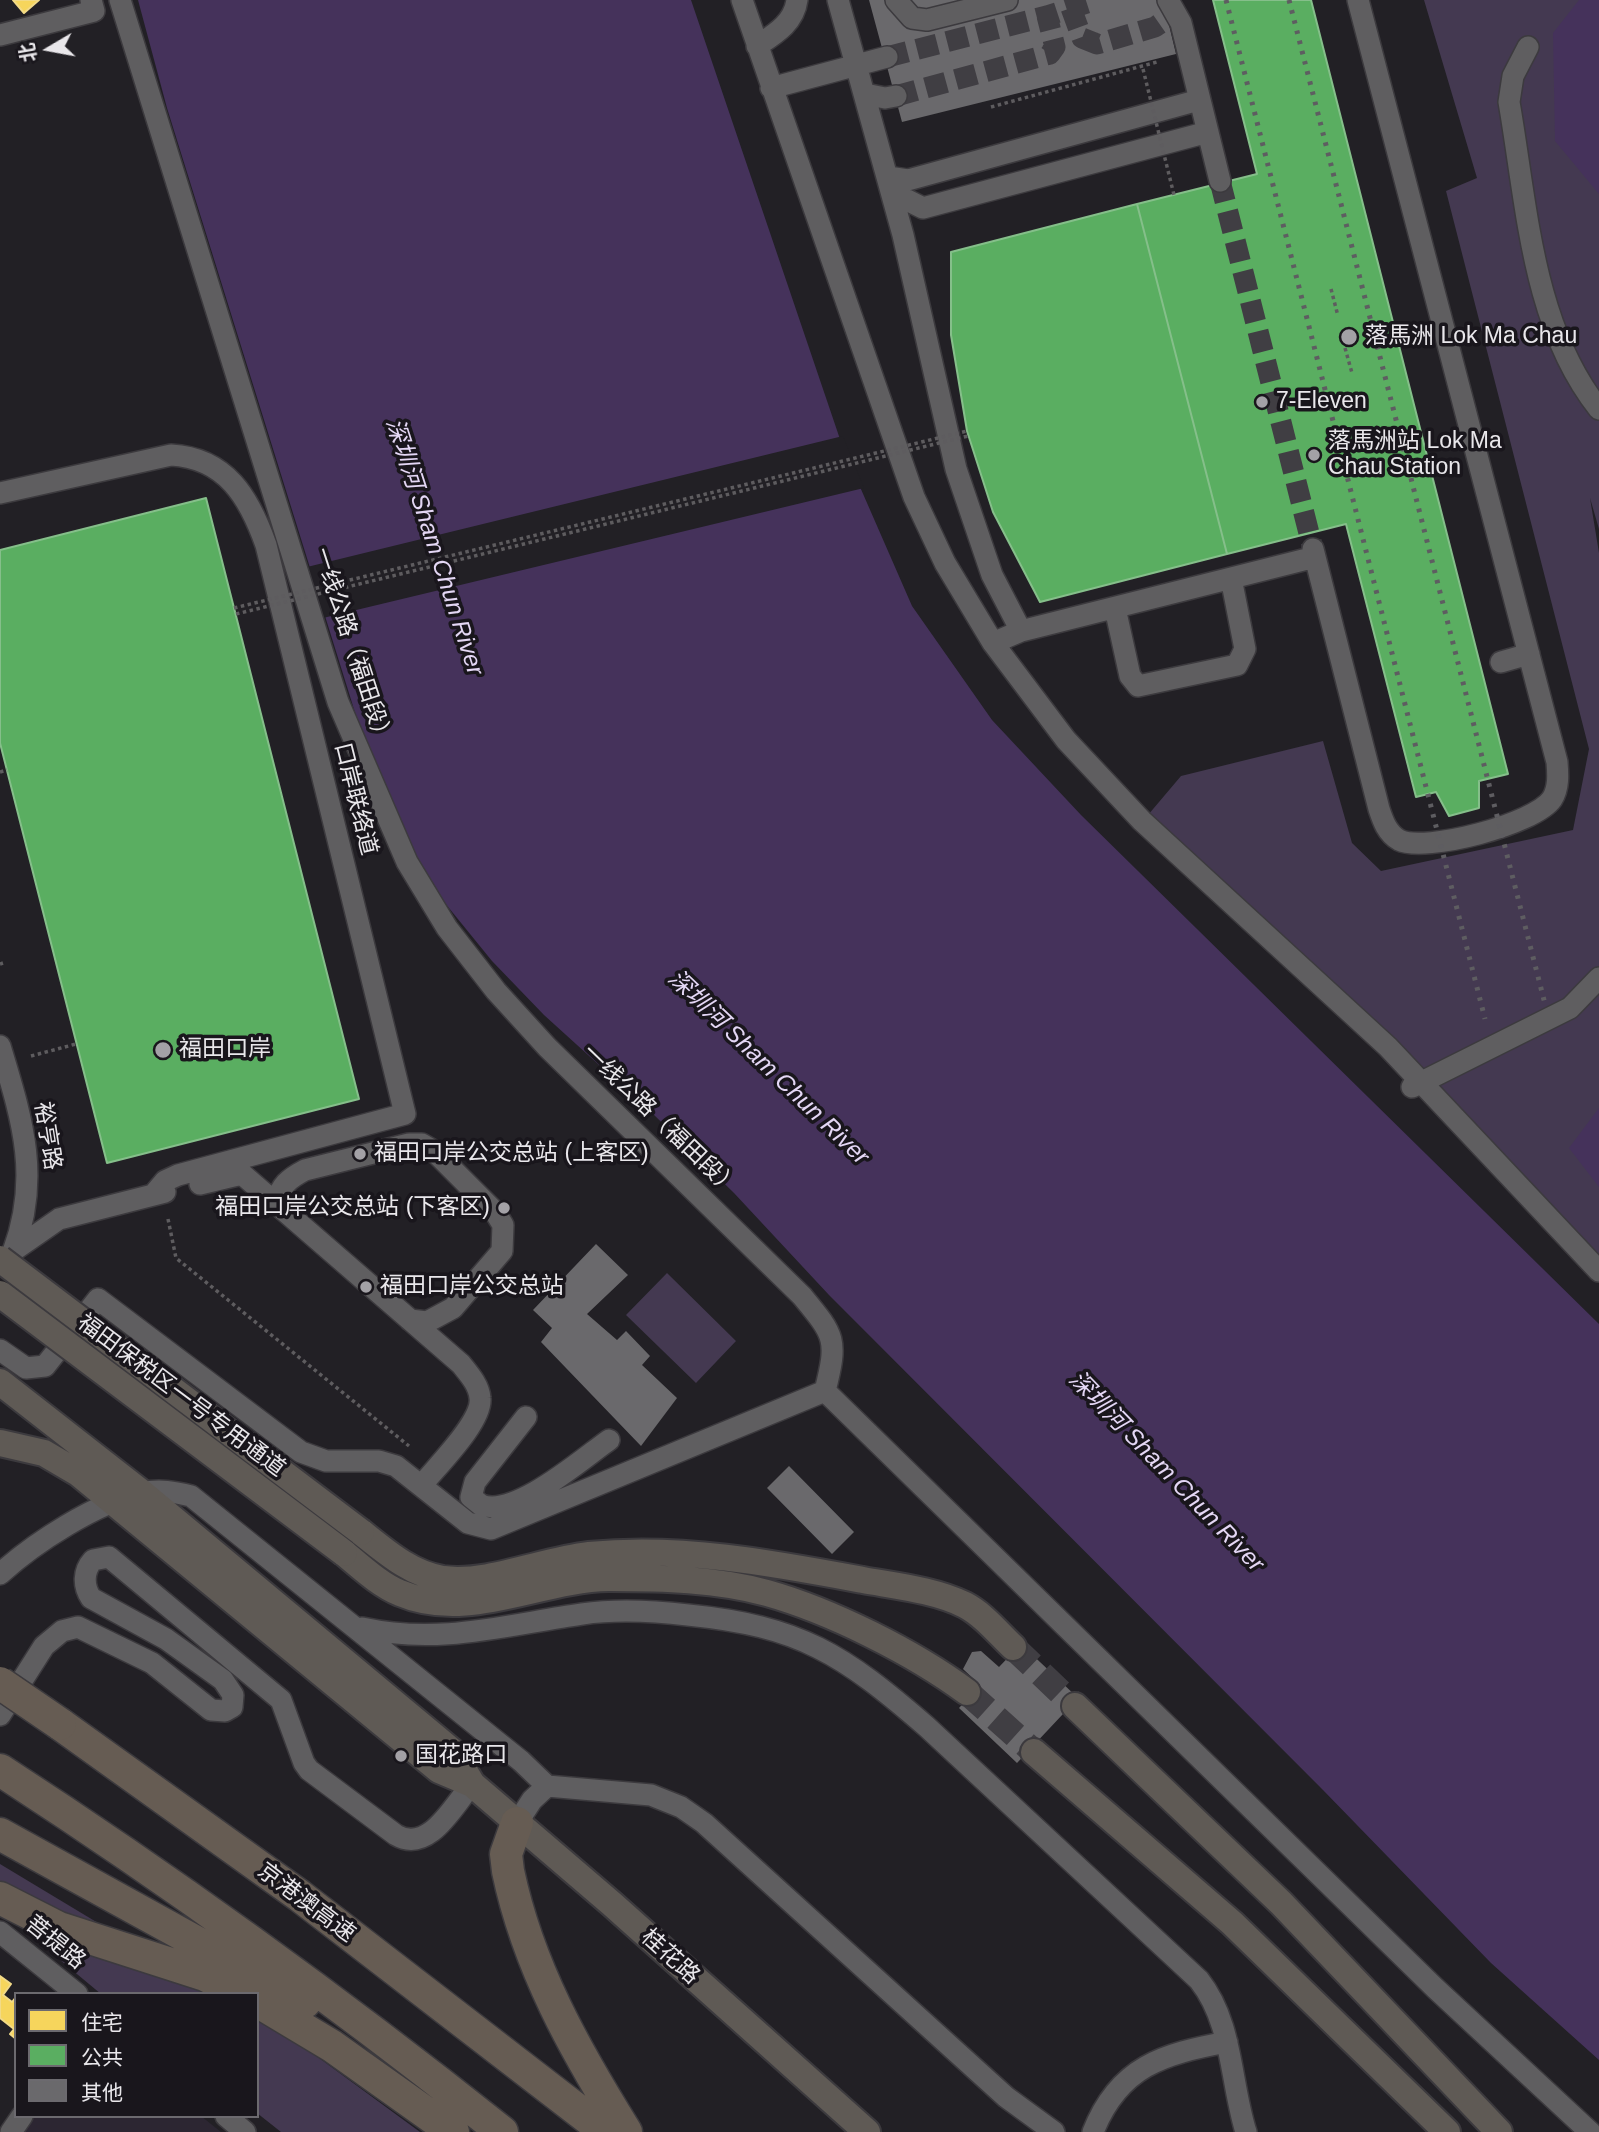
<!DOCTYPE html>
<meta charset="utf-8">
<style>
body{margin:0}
#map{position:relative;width:1599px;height:2132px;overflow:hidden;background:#222025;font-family:Helvetica,"Noto Sans SC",sans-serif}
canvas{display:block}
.legend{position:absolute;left:14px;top:1992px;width:245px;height:126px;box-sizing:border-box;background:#19161c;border:2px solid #6c6a6f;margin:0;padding:9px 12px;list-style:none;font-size:21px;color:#e9e7eb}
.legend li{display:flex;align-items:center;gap:14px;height:35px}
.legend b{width:35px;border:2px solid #6c6a6f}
.north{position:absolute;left:14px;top:14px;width:70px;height:70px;-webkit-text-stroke:5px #19161c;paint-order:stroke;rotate:260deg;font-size:19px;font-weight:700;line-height:28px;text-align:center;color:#e9e7eb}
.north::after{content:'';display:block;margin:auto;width:24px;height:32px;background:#e9e7eb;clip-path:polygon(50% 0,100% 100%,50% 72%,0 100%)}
</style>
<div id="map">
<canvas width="1599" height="2132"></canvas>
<ul class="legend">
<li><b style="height:19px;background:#f6d55c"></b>住宅</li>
<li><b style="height:19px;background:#5aae61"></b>公共</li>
<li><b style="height:19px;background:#6a696c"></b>其他</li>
</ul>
<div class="north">北</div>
</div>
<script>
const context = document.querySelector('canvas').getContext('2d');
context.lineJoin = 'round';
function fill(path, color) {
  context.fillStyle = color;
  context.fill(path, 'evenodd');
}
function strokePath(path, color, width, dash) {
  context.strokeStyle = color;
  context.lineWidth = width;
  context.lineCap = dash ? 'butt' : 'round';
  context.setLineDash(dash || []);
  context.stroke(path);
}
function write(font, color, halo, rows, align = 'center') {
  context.font = font + ' Helvetica,"Noto Sans SC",sans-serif';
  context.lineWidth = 7;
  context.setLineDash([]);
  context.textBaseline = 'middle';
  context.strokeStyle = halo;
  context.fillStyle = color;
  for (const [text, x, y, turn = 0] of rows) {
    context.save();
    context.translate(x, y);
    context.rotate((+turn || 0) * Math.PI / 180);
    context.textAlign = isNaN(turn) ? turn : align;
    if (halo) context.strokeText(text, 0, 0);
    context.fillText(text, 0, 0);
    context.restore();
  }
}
fill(new Path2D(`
 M 35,2116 L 201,2116 L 221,2132 L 24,2132 Z`), '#2c2632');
fill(new Path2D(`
 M 1424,0 L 1599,0 L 1599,529 L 1590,498 L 1599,553 L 1599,1269 L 1427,1080 L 1148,815 L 1181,776 L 1323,741 L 1352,843 L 1381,871 L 1573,830 L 1589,749 L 1446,191 L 1477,178 Z
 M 667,1273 L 736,1341 L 696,1383 L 626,1315 Z
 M 0,1864 L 216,1994 L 101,1994 L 0,1910 Z
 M 257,2019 L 300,2044 L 420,2132 L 281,2132 L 257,2113 Z`), '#443951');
fill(new Path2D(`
 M 138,0 L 691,0 L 843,448 L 912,606 L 992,720 L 1081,815 L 1599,1324 L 1599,2060 L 1491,1963 L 1323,1790 L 829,1295 L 734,1193 L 652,1113 L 544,1015 L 492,961 L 427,881 L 367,751 L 167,108 Z
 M 1579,0 L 1599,0 L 1599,194 L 1555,141 L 1553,33 Z
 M 1599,1108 L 1599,1187 L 1569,1148 Z`), '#45325b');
fill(new Path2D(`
 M 843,436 L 864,488 L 323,618 L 307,567 Z`), '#222025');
const homes = new Path2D(`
 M 13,0 L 39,0 L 24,13 Z
 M 0,1976 L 11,1984 L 3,1995 L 12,2002 L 16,1997 L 16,2039 L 10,2034 L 14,2029 L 0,2018 Z`);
fill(homes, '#f6d55c');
strokePath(homes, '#f2da87', 2);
const public = new Path2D(`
 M 1213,0 L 1311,0 L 1508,774 L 1479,781 L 1479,808 L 1449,816 L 1436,792 L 1416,797 L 1346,524 L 1227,554 L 1137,204 L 1257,174 Z
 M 1137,204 L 1227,554 L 1040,602 L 993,512 L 967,431 L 951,335 L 951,252 Z
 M 206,498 L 359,1099 L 107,1163 L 0,743 L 0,550 Z`);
fill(public, '#5aae61');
strokePath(public, '#85bf8a', 2);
fill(new Path2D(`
 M 869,0 L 1163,0 L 1176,54 L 902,122 Z
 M 596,1244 L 628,1275 L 587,1314 L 617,1340 L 626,1331 L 650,1356 L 642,1365 L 677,1398 L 641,1446 L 541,1342 L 552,1328 L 533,1310 Z
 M 789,1466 L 854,1532 L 832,1554 L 767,1488 Z
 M 1021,1644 L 1078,1698 L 1017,1763 L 959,1708 L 980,1685 L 963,1669 L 972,1652 L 981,1651 L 999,1667 Z`), '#6a696c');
strokePath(new Path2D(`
 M 1071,8 L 1082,38 L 1097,44 L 1155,27 L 1165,20
 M 887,57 L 1047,16 L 1096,0
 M 896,96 L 1050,54 L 1055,47 L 1047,16
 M 1220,181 L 1313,549`), '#403e43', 21, [21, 10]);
strokePath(new Path2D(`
 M 1013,1647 L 1075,1706
 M 967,1692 L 1034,1752`), '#403e43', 26, [26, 13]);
const minor = new Path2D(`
 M 742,0 L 914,497 L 945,563 L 993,643 L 1066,740 L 1142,821 L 1388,1047 L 1599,1271
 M 838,0 L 903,235 L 956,469 L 992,575 L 1021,631 L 993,643
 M 896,0 L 912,18 L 927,20 L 1007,0
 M 1168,0 L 1181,23 L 1220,181
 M 0,35 L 94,11 L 91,0
 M 757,46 C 775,34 794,23 797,0
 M 1528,47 L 1513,76 L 1509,102 C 1527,205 1532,325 1599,409
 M 771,88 L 887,57
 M 865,94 L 885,98 L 896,96
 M 888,177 L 908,180 L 1199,100
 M 891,182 L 903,198 L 923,208 L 1208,132
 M 0,493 L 171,455 C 226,458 249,497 266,545 L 405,1114 L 178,1175 L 165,1181 L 154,1194
 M 1313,549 L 1379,809 C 1383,821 1387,833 1399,840 C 1425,853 1535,824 1552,799 C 1559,788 1558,774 1557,762 L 1358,0
 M 1115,608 L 1130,676 L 1138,686 L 1237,665 L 1245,649 L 1231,578
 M 1021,631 L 1315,557
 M 1501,662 L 1529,654
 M 0,1046 C 22,1119 41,1177 13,1252
 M 1412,1087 L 1570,1008 L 1599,978
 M 200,1184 L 242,1174 L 461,1364 C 469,1374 479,1385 480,1398 C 483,1421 437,1466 422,1485
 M 276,1203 C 281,1185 288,1179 305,1170 L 409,1144 L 422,1144 L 434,1151 L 495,1212 L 503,1225 L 502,1251 L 453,1308 L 427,1322 L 410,1320
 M 13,1251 L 59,1219 L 165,1192
 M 0,1350 L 26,1368 L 45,1366 L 98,1299 L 301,1452 L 326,1461 L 379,1461 L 396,1466 L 468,1523 L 491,1529 L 825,1391 C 838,1339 835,1336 802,1296 L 547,1047 L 496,991 L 447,928 L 407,862 L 338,702 L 120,0
 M 825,1391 L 1435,1988 L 1590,2132
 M 526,1417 L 475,1482 L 471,1497 L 481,1505 C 515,1518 582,1459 609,1440
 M 0,1574 C 34,1543 97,1502 142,1493 C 159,1489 175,1492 191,1496 L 521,1761 L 547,1786 L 651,1795 L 681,1807 L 704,1823 L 1006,2097 L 1054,2132
 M 362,1628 C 440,1645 505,1625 582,1614 C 616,1609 654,1611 688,1615 C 800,1626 843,1654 927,1727 L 1199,1980 C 1233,2023 1230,2081 1246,2132
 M 0,1715 L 44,1646 L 62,1631 L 78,1627 L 152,1663 L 211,1710 L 225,1711 L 232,1707 L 233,1695 L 223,1680 L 166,1639 L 91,1598 C 83,1586 83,1571 93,1560 L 109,1557 L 281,1700 L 304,1763 L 309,1770 L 396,1835 C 429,1854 453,1806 472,1784
 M 517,1823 L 532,1800 L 547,1786
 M 0,1932 L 77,1994
 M 226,2116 L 245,2132
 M 11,2132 L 22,2116
 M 1093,2132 C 1119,2066 1163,2054 1227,2042`);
const major = new Path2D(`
 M 0,1382 L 142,1493 L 453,1752 L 472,1784
 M 0,1443 L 44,1453 L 78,1473 L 439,1770 L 472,1784 L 612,1904 L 867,2132
 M 361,1532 C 386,1552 411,1574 443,1579 C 488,1585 543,1560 589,1555 C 682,1546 772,1563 863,1580 C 896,1586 935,1590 965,1605 C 984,1615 998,1633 1013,1647
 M 344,1553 C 361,1567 380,1585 400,1593 C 468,1622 539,1579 609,1578 C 661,1578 717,1579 767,1593 C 831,1611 913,1652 967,1692
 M 1075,1706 L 1281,1903 L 1499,2132
 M 1034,1752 L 1232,1923 L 1447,2132`);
const highway = new Path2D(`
 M 60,1724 L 300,1896 L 606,2132
 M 0,1770 C 173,1882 341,2004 502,2132
 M 517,1823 L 506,1854 L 508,1871 C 528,1967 575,2050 626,2132
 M 0,1834 L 305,2002
 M 0,1898 L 59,1928 L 205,1975 L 242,1994
 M 257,2001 L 332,2046 L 453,2132`);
strokePath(minor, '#3c3a3e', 24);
strokePath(major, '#3c3a3e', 30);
strokePath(highway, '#3c3a3e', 35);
strokePath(new Path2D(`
 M 991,107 L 1157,62
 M 1331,289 L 1338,316
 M 1345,348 L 1352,373
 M 0,772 L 7,770
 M 0,964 L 3,963
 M 31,1056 L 76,1044
 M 168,1219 L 176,1258 L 409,1446`), '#5e5c5f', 3.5, [3.5, 3.5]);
strokePath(minor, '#5f5e60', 21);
strokePath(major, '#5f5a55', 26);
strokePath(highway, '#665c53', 32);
strokePath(new Path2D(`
 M 1226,0 L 1485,1019
 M 1289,0 L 1545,1004`), '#5e5d61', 5, [3.5, 7]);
const majorBridge = new Path2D(`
 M 0,1259 L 361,1532
 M 0,1294 L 344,1553`);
const highwayBridge = new Path2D(`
 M 0,1683 L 60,1724`);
strokePath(majorBridge, '#3c3a3e', 30, []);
strokePath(highwayBridge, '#3c3a3e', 35, []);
strokePath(new Path2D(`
 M 1143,69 L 1174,195
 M 234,608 L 967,431
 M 236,614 L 968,436`), '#5e5c5f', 3.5, [3.5, 3.5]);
strokePath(majorBridge, '#5f5a55', 26);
strokePath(highwayBridge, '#665c53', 32);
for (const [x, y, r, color] of [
 [1349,337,9,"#a3a1a6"],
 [1262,402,7,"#a3a1a6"],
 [1314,455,7,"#a3a1a6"],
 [163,1050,9,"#a3a1a6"],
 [360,1154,7,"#a3a1a6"],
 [504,1208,7,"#a3a1a6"],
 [366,1287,7,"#a3a1a6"],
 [401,1756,7,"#a3a1a6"]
]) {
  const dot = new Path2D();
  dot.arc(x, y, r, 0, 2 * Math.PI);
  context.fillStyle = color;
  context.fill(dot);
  strokePath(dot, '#19161c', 2.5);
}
write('23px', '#e9e7eb', '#19161c', [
 ["落馬洲 Lok Ma Chau",1365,337],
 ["7-Eleven",1276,402],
 ["落馬洲站 Lok Ma",1328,442],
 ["Chau Station",1328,468],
 ["福田口岸",179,1050],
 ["福田口岸公交总站 (上客区)",374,1154],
 ["福田口岸公交总站 (下客区)",490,1208,"right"],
 ["福田口岸公交总站",380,1287],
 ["国花路口",415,1756]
], 'left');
write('23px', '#e9e7eb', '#19161c', [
 ["一线公路（福田段）",352,647,72],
 ["口岸联络道",355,799,76],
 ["一线公路（福田段）",660,1121,44],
 ["裕亨路",47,1136,81],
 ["福田保税区一号专用通道",181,1396,37],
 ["京港澳高速",306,1903,37],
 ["菩提路",55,1943,39],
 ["桂花路",670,1957,42]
]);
write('italic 24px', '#e4d7f5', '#19161c', [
 ["深圳河 Sham Chun River",434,547,72],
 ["深圳河 Sham Chun River",768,1068,44],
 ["深圳河 Sham Chun River",1166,1472,46]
]);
</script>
